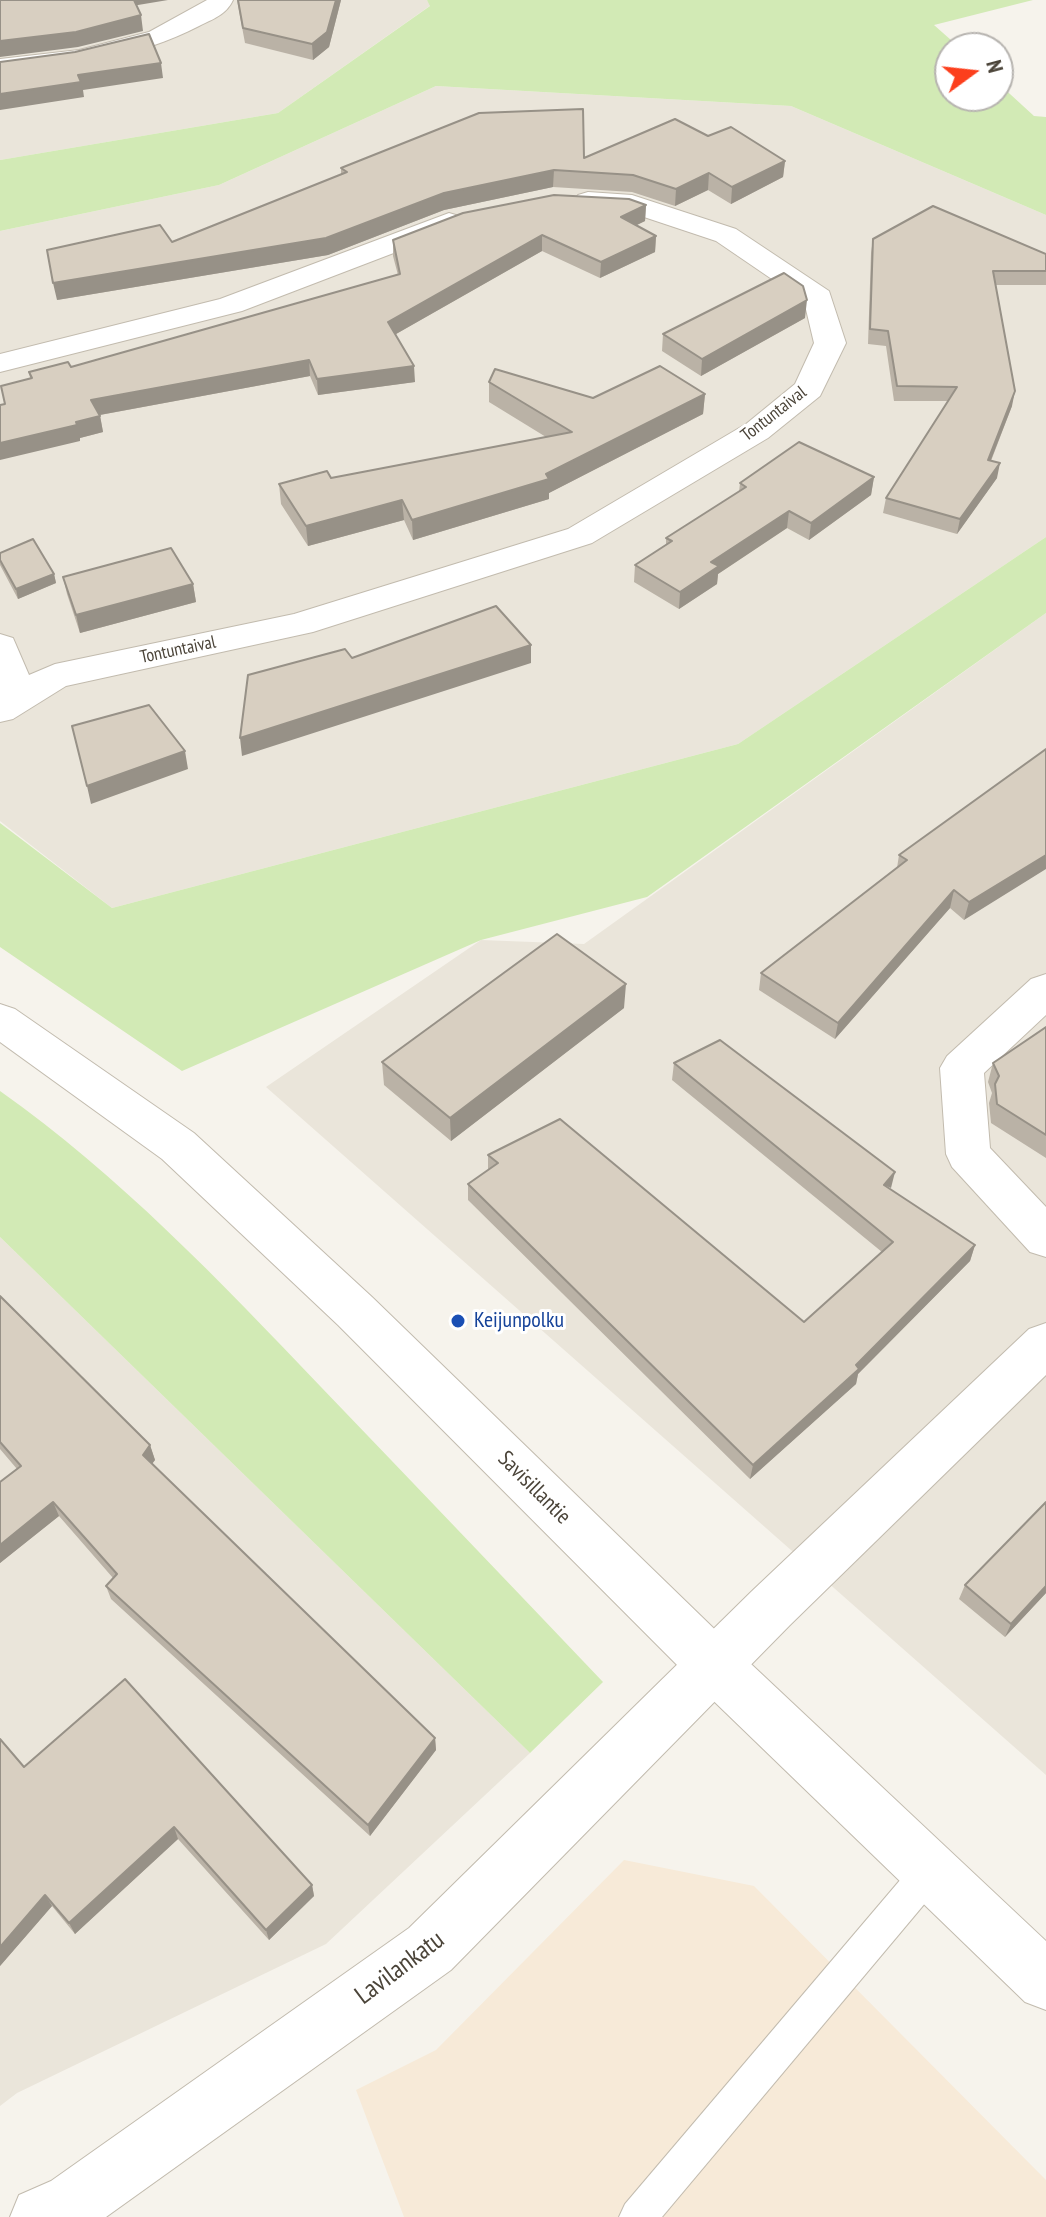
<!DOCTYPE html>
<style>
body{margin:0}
#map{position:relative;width:1046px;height:2217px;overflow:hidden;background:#f6f3ec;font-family:"PT Sans Narrow",sans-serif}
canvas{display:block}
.north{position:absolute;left:934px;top:32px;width:80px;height:80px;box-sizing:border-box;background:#fff;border:2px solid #b7b4b0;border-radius:50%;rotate:75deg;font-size:22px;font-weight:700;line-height:32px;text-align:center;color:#4b4439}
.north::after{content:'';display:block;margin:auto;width:28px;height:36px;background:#fc3f1d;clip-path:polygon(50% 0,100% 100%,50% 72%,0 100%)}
</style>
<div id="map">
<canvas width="1046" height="2217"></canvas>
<div class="north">N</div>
</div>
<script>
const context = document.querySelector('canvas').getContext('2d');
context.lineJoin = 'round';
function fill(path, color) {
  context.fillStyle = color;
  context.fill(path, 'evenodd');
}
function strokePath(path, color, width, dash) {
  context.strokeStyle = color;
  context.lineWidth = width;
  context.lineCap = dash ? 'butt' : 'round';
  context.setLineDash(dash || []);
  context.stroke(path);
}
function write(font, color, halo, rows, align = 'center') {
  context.font = font + ' "PT Sans Narrow",sans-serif';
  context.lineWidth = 6;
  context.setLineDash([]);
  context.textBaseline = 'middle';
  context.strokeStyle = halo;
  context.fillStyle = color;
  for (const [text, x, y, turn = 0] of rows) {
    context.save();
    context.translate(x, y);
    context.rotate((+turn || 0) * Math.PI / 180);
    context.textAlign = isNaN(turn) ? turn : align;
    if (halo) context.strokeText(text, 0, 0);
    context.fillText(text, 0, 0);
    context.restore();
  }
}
fill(new Path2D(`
 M 0,0 L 427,0 L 431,5 L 278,113 L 0,160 Z
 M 436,86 L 791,106 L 1046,215 L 1046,537 L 738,744 L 112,908 L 0,821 L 0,231 L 219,185 Z
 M 1046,613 L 1046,1775 L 266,1087 L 481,940 L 584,944 Z
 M 0,1237 L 530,1753 L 326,1944 L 17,2093 L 0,2106 Z`), '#eae5da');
fill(new Path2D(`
 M 624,1860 L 754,1886 L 1046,2180 L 1046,2217 L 404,2217 L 356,2090 L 436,2050 Z`), '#f7ead8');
fill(new Path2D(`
 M 427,0 L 1033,0 L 934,25 L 960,48 L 950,48 L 950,96 L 998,96 L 998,83 L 1034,116 L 1046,117 L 1046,215 L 791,106 L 436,86 L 219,185 L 0,231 L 0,160 L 278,113 L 430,6 Z
 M 1046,537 L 1046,613 L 647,897 L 481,940 L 182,1071 L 0,947 L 0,823 L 112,908 L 738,744 Z
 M 0,1091 C 119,1175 221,1282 321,1387 C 415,1485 509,1583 603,1682 L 530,1753 L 0,1237 Z`), '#d2eab5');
const service = new Path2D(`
 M 930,1854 L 942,1859 L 947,1871 L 942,1883 L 662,2217 L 619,2217 L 625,2204 L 918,1859 Z`);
const minor = new Path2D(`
 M 207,0 L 233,0 C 226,15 213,19 199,26 C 137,58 69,67 0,75 L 0,59 L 79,50 L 149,32 Z
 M 588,192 L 632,195 L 736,229 L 829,291 L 846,343 L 820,396 L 768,438 L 592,543 L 313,632 L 66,686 L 13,719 L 0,722 L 0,634 L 13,638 L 29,675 L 55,664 L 294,614 L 568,529 L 746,424 L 795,384 L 814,343 L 804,301 L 716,241 L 629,212 L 578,207 L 574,201 L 578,195 Z
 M 449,213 L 459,216 L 463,222 L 459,228 L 242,311 L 0,372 L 0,354 L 220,299 Z
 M 1046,974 L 1046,1015 L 984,1073 L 990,1148 L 1046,1207 L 1046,1257 L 1030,1252 L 952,1167 L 946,1154 L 940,1068 L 947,1056 L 1031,979 Z
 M 1046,1323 L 1046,1375 L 790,1625 L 451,1970 L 106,2217 L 10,2217 L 19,2195 L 51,2181 L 409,1928 L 752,1591 L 1029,1329 Z`);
const tertiary = new Path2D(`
 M 0,1004 L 15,1009 L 194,1133 L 372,1297 L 734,1648 L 1046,1941 L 1046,2010 L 1025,2002 L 696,1684 L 338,1325 L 162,1159 L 0,1042 Z`);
strokePath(service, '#c2bbae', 2);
strokePath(minor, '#c2bbae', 2);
strokePath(tertiary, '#c2bbae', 2);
fill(service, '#fff');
fill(minor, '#fff');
fill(tertiary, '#fff');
fill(new Path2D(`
 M 237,0 L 341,0 L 329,47 L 313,60 L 245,43 Z
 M 708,136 L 785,161 L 783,177 L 731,204 L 708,190 L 675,206 L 632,192 L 553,187 L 444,210 L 328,255 L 57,300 L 172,242 L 341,175 L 341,168 L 584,158 Z
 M 646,205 L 645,221 L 636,225 L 656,236 L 655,252 L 600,278 L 542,251 L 396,334 L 415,382 L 318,395 L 310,376 L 100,415 L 103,432 L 80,438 L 80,441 L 5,404 L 30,378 L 29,372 L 71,367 L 398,275 L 393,256 L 393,240 Z
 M 873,239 L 1046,254 L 1046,285 L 996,285 L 1012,406 L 991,461 L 997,478 L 957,534 L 883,513 L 886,498 L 948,401 L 894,401 L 886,346 L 868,344 L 871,253 Z
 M 805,318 L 701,376 L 662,351 L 663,334 Z
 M 489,382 L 593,398 L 705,394 L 703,414 L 549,493 L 549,499 L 413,540 L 404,520 L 308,546 L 281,504 L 279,484 L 331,478 L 546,437 L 489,402 Z
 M 874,477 L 871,495 L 809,540 L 787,528 L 718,574 L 717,584 L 679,609 L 634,582 L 635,565 L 666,545 L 666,538 L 739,492 L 740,483 Z
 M 0,553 L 54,574 L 56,583 L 18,599 L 0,565 Z
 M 63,577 L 193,584 L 196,602 L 80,633 L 67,594 Z
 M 1046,749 L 964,920 L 950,908 L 835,1039 L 759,990 L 761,973 L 897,868 L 899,855 Z
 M 624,1008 L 451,1141 L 384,1085 L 382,1062 Z
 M 1046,1027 L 1046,1158 L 991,1123 L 989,1103 L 992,1093 L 988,1082 L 993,1063 Z
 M 674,1063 L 890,1189 L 975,1245 L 970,1261 L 858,1374 L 856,1384 L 750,1479 L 468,1200 L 468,1184 L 488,1170 L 488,1155 L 804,1322 L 882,1252 L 672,1080 Z
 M 0,1296 L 150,1445 L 155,1460 L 152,1464 L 435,1738 L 436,1750 L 370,1836 L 111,1599 L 106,1586 L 113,1578 L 59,1516 L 0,1563 L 0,1482 L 17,1469 L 0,1449 Z
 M 965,1585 L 1046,1593 L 1005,1637 L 959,1599 Z
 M 24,1767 L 312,1885 L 314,1896 L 269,1940 L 178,1839 L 75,1934 L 52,1906 L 0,1966 Z`), '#bab2a6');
fill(new Path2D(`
 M 131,0 L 168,0 L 132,6 Z
 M 336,0 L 341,0 L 329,47 L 313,60 L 312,44 Z
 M 141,15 L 143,31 L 78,47 L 0,57 L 0,41 Z
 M 161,63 L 163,78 L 83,90 L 84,97 L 0,110 L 0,94 L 78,75 Z
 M 785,161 L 783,177 L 731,204 L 732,187 Z
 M 554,170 L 553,187 L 444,210 L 328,255 L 57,300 L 53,283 L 444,193 Z
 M 709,173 L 708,190 L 675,206 L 676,189 Z
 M 646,205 L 645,221 L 621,233 L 621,217 Z
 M 542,235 L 542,251 L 389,338 L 388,322 Z
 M 656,236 L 655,252 L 600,278 L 601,262 Z
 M 807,300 L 805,318 L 701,376 L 702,359 Z
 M 309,360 L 310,376 L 94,416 L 91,400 Z
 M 414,366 L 415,382 L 318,395 L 317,379 Z
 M 1015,391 L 1012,406 L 985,475 L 988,460 Z
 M 705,394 L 703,414 L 549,493 L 549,499 L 413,540 L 412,520 L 546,474 Z
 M 100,416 L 103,432 L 80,438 L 80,441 L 0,460 L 0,443 Z
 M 1000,463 L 997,478 L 957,534 L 960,519 Z
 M 874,477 L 871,495 L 809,540 L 811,523 Z
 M 402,500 L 404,520 L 308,546 L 306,526 Z
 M 789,511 L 787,528 L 718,574 L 717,584 L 679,609 L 680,592 L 711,562 Z
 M 54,574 L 56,583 L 18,599 L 16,589 Z
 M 193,584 L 196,602 L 80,633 L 76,615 Z
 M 531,645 L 531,663 L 242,756 L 240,738 Z
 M 185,751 L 188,769 L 91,804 L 87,786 Z
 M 1046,855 L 1046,869 L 964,920 L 969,902 Z
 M 954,890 L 950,908 L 835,1039 L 838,1023 Z
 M 626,984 L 624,1008 L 451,1141 L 450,1118 Z
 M 895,1172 L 891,1188 L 884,1185 Z
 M 975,1245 L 970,1261 L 858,1374 L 856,1384 L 750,1479 L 753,1465 L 856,1365 Z
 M 150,1445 L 155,1460 L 147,1470 L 143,1455 Z
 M 53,1502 L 59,1516 L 0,1563 L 0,1545 Z
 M 1046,1586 L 1046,1593 L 1005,1637 L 1011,1624 Z
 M 435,1738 L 436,1750 L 370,1836 L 368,1825 Z
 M 174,1827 L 178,1839 L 75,1934 L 69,1923 Z
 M 312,1885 L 314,1896 L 269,1940 L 266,1930 Z
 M 45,1895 L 52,1906 L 0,1966 L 0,1947 Z`), '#979187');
const building = new Path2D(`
 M 0,0 L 134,0 L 141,15 L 76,32 L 0,41 Z
 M 238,0 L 336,0 L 327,32 L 312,44 L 243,28 Z
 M 149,34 L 161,63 L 78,75 L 81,82 L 0,94 L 0,62 L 75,52 Z
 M 583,109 L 584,158 L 675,119 L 708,136 L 731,127 L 785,161 L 732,187 L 709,173 L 676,189 L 633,175 L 554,170 L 444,193 L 326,238 L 53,283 L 47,250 L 160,225 L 172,242 L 347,172 L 341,168 L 479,113 Z
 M 554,195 L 629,199 L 646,205 L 621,217 L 656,236 L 601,262 L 542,235 L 388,322 L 414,366 L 317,379 L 309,360 L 91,400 L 100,416 L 76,422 L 77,425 L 0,443 L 0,405 L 5,404 L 1,386 L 32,378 L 29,372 L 68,362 L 71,367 L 400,274 L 393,240 L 463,213 Z
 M 933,206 L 1046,254 L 1046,271 L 993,271 L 1015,391 L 988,460 L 1000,463 L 960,519 L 886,498 L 957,387 L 897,386 L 888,331 L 870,329 L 873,239 Z
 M 784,273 L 803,286 L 807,300 L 702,359 L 663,334 Z
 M 660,366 L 705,394 L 546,474 L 549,479 L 412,520 L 402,500 L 306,526 L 279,484 L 327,471 L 331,478 L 572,432 L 489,382 L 495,369 L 593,398 Z
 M 799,442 L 874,477 L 811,523 L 789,511 L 711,562 L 719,566 L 680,592 L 635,565 L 672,541 L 666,538 L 746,487 L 740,483 Z
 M 33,539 L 54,574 L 16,589 L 0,560 L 0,553 Z
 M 171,548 L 193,584 L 76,615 L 63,577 Z
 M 496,606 L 531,645 L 240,738 L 248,675 L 345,649 L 352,658 Z
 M 149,705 L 185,751 L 87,786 L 72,726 Z
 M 1046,749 L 1046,855 L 969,902 L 954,890 L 838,1023 L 761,973 L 907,860 L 899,855 Z
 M 557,934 L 626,984 L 450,1118 L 382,1062 Z
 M 1046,1027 L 1046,1135 L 997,1104 L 995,1084 L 999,1076 L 993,1063 Z
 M 720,1040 L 895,1172 L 884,1185 L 975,1245 L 856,1365 L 859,1369 L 753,1465 L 468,1184 L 498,1163 L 488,1155 L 560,1119 L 804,1322 L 893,1242 L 674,1063 Z
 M 0,1296 L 150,1445 L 143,1455 L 435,1738 L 368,1825 L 106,1586 L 117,1574 L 53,1502 L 0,1545 L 0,1482 L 21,1466 L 0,1442 Z
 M 1046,1502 L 1046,1586 L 1011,1624 L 965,1585 Z
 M 125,1679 L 312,1885 L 266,1930 L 174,1827 L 69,1923 L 45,1895 L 0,1947 L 0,1739 L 24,1767 Z`);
fill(building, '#d8cfc1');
strokePath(building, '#979187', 2);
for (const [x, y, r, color] of [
 [458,1321,8,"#1a4fb4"]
]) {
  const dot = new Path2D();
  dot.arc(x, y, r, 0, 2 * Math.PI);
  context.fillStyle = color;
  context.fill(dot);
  strokePath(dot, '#fff', 3);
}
write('18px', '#4b4439', '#fff', [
 ["Tontuntaival",774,414,-38],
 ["Tontuntaival",178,650,-12]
]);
write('22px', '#164399', '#fff', [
 ["Keijunpolku",474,1321]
], 'left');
write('22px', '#4b4439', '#fff', [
 ["Savisillantie",534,1488,45]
]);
write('26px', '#4b4439', '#fff', [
 ["Lavilankatu",400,1968,-37]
]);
</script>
